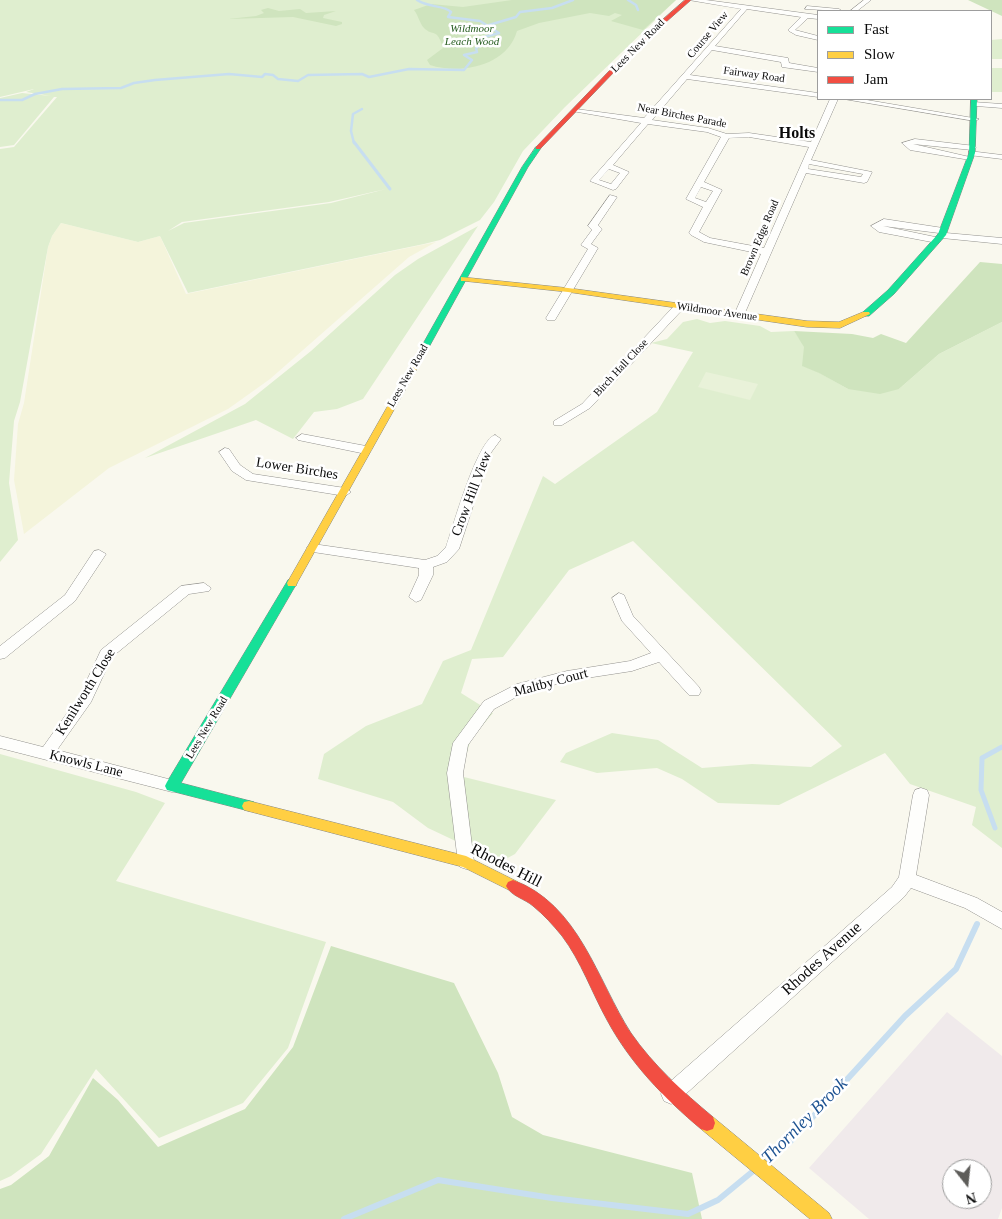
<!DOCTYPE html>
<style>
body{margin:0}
#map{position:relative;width:1002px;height:1219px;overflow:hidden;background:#f9f8ee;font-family:"Times New Roman",serif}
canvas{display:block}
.legend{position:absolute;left:817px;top:10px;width:175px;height:90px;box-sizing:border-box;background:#fff;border:1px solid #9d9d9d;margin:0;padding:6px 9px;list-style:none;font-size:15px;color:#0a0a0a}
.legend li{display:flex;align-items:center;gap:10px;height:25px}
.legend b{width:25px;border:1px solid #9d9d9d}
.north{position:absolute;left:942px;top:1159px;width:50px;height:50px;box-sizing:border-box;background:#fff;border:1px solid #9d9d9d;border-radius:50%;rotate:164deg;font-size:14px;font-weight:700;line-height:20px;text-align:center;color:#0a0a0a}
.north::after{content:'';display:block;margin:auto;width:18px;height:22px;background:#5e5d5a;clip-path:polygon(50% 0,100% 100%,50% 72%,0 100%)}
</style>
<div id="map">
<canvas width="1002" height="1219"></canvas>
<ul class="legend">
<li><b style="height:6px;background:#16e098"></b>Fast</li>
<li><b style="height:6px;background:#ffcf43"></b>Slow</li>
<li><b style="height:6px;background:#f24e42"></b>Jam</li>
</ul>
<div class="north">N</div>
</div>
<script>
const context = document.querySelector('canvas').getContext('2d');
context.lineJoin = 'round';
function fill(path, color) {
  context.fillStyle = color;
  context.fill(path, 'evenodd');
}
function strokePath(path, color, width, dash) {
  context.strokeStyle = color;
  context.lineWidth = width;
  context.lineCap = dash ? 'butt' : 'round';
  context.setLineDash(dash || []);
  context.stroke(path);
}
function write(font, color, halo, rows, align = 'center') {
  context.font = font + ' "Times New Roman",serif';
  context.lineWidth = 5;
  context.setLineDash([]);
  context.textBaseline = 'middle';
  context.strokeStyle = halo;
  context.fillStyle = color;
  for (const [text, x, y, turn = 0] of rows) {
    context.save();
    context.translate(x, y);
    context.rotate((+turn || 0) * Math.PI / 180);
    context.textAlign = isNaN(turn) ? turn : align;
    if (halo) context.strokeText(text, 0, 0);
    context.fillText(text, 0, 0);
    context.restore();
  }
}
fill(new Path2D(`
 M 947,1012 L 1002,1056 L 1002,1208 L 998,1219 L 869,1219 L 809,1168 ZM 952,1169 L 982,1169 L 982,1199 L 952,1199 Z`), '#f0eaeb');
fill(new Path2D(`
 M 61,223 L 138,242 L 160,236 L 186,294 L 436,242 L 409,257 L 270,379 L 228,409 L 109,468 L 24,534 L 14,480 L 18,424 L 24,403 L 48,247 L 52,236 Z`), '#f4f4db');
fill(new Path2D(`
 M 0,0 L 676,0 L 565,107 L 523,151 L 494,202 L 480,220 L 440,240 L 424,244 L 188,293 L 160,236 L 138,242 L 61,223 L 52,236 L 48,247 L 20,402 L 14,421 L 9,483 L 18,540 L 0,562 L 0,149 L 14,147 L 57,97 L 54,97 L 14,145 L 0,147 L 0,98 L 22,93 L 51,96 L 26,92 L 34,89 L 0,97 ZM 386,189 L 331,203 L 184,223 L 168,231 L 182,222 L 329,202 Z
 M 1002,39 L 1002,59 L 991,59 L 991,40 Z
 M 991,68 L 1002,68 L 1002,92 L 991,92 Z
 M 478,226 L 363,399 L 337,409 L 314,412 L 293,439 L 256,420 L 145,458 L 245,404 L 311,351 L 395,275 L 418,259 Z
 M 697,319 L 710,323 L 725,321 L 760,326 L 771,332 L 794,331 L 806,348 L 803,366 L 818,372 L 848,389 L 899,389 L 939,354 L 1002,322 L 1002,848 L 972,825 L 976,807 L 910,784 L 885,753 L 779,805 L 718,803 L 682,779 L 657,768 L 597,773 L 560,762 L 566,753 L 612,733 L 658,740 L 702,768 L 752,764 L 811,767 L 842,746 L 633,541 L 569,570 L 503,657 L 472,659 L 461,693 L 493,713 L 471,739 L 460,776 L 556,800 L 515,854 L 500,862 L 428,828 L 393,802 L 318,779 L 324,754 L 366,726 L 422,704 L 443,661 L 471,650 L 543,476 L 555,484 L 657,412 L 693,352 L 651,343 L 667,339 L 683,322 Z
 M 0,754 L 136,792 L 165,803 L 116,881 L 326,942 L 288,1048 L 243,1103 L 159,1138 L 96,1069 L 41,1154 L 11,1176 L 0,1181 Z`), '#dfeecf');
fill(new Path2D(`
 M 512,0 L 676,0 L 643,30 L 611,21 L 622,15 L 615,13 L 609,16 L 590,13 L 539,23 L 517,31 C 507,66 461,75 430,65 L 427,60 L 443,48 C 437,27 433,37 424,28 C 420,24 418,15 414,10 L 431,4 L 463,7 Z
 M 968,0 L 1002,0 L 1002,16 Z
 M 268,8 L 279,11 L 300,9 L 306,13 L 336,11 L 324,15 L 323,18 L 342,22 L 342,24 L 336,26 L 293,17 L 228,19 L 256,16 L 264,13 L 261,10 Z
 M 980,262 L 1002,264 L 1002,322 L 939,354 L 899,389 L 880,394 L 848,389 L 819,373 L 802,366 L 804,347 L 794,331 L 852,334 L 873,338 L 881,334 L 906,343 Z
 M 331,946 L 454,983 L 498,1073 L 512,1117 L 543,1135 L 692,1173 L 702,1219 L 0,1219 L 0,1189 L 11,1185 L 49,1156 L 93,1078 L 118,1100 L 158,1147 L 245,1109 L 293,1047 Z`), '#cfe4be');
fill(new Path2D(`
 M 706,372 L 758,384 L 750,400 L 698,387 Z`), '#e9f2d9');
strokePath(new Path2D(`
 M 628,0 L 636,5 L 638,10
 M 489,25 L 516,17 L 520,12 L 552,8 L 573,0
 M 0,100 L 22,100 L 35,94 L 62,89 L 121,88 L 134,83 L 155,80 L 229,74 L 262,77 L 265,74 L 273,75 L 278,79 L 298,81 L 308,75 L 362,74 L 369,77 L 409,69 L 464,70 L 472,60 L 464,55 L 477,52 L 476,48 L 486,43 L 486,40 L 481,38 L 499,33 L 480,21 L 448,17 L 451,12 C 444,5 429,8 417,0
 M 354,143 L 351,131 L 353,114 L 362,109`), '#c7def0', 2.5);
strokePath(new Path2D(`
 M 354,142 L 390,189`), '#c7def0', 3);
strokePath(new Path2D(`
 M 995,828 L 981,790 L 982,758 L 1002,747`), '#c7def0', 5);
strokePath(new Path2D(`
 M 766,1161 L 788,1144 L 905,1016 L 956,969 L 977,924
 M 344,1219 L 438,1180 L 552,1198 L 688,1214 L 718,1200 L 752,1172`), '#c7def0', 6);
const street = new Path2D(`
 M 689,0 L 706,0 L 818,15 L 818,19 L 808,18 L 795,30 L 818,36 L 818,40 L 796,35 L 789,31 L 789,29 L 801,17 L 747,9 L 715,46 L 788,58 L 789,63 L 818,68 L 818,72 L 782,67 L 781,62 L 712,50 L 690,75 L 818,93 L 818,97 L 687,79 L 652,120 L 708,128 L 727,134 L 749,133 L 811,142 L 830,99 L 838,99 L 811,160 L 872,172 L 867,182 L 864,183 L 806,173 L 744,315 L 739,318 L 734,315 L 761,254 L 704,242 L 691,235 L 689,233 L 703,207 L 686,199 L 721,137 L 707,132 L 648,124 L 613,165 L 629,172 L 616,189 L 613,190 L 590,181 L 641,123 L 572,111 L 576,109 L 644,118 L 741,9 ZM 749,137 L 809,147 L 764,248 L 710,238 L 699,232 L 722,190 L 704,182 L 729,138 ZM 809,164 L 863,174 L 861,177 L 808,169 ZM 609,169 L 620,173 L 611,184 L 599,180 ZM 701,187 L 713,191 L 706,202 L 695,198 Z
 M 864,0 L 871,0 L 857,11 L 850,11 Z
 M 807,6 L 839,9 L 842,11 L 805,9 Z
 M 844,99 L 861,99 L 979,119 L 975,121 Z
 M 973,102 L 1002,104 L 1002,108 L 976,106 L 973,106 Z
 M 915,139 L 975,146 L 976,148 L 972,150 L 913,144 L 974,158 L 970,160 L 910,150 L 902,143 Z
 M 969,151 L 1002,155 L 1002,159 L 969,155 Z
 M 610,195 L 617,197 L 598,225 L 602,229 L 591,244 L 598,248 L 555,320 L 547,320 L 546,318 L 588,249 L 581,245 L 592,230 L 588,226 Z
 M 884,219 L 943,228 L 946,229 L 946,233 L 1002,238 L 1002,244 L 942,238 L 939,237 L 939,233 L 883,226 L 940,238 L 942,240 L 937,243 L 879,232 L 871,226 Z
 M 679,304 L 684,307 L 683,309 L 590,408 L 562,425 L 554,425 L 554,421 L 582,404 L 675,305 Z
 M 302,434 L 366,446 L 372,450 L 366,454 L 298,440 L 296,438 Z
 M 495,435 L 501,439 L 490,454 L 459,549 L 447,562 L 433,567 L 433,575 L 421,600 L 416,602 L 409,597 L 419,575 L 419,568 L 313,552 L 306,548 L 313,544 L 425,560 L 437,556 L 446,547 C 453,527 477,440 495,435 Z
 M 225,448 L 229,449 L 240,465 L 253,474 L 345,488 L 351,492 L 345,496 L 246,480 L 232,471 L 219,452 Z
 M 99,550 L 106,554 L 75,601 L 5,658 L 0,659 L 0,646 L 65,595 L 94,551 Z
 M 204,583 L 211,588 L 209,591 L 189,594 L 112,657 L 91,702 L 57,750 L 172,780 L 178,781 L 180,786 L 178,791 L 172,792 L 0,748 L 0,736 L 43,747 L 80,695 L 101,650 L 181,586 Z
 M 619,593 L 624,595 L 633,616 L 699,687 L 701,691 L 699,695 L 689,695 L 659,662 L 632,671 L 567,681 L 522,694 L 494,709 L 468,745 L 463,773 L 474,862 L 472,867 L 466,869 L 460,867 L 458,862 L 447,773 L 453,743 L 484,701 L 517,684 L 567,671 L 630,661 L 651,653 L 622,621 L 612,598 Z
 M 921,788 L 927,790 L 929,795 L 916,875 L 977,898 L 1002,912 L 1002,929 L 965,908 L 911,888 L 904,897 L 678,1101 L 671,1104 L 664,1101 L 661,1094 L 664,1087 L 892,887 L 899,877 L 913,795 L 915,790 Z`);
const fast = new Path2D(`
 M 971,99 L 977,99 L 975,153 L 946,235 L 894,294 L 869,316 L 863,316 L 863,312 L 888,290 L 938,234 L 969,153 Z
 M 536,147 L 541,148 L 528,167 L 423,358 L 419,361 L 416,360 L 415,358 L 522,167 Z
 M 292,579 L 297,583 L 181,783 L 254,802 L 256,806 L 254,810 L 249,811 L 167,790 L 165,786 L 167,782 L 288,580 Z`);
const slow = new Path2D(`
 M 461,277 L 568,288 L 807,321 L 839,322 L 863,312 L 869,312 L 870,314 L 840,328 L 807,327 L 568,292 L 464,281 L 461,281 Z
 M 419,355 L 423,358 L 297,583 L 296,586 L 288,586 L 287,583 L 415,358 Z
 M 249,801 L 466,856 L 518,882 L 520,886 L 518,890 L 513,892 L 463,867 L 244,810 L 242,806 L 244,802 Z
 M 707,1115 L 713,1117 L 829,1213 L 832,1219 L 810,1219 L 701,1129 L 699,1123 L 701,1117 Z`);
const jam = new Path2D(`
 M 685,0 L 691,0 L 641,44 L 540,149 L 536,149 L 536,147 L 637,42 Z
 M 513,880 C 579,904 597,980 631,1033 C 653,1065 683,1092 713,1117 L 715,1123 L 713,1129 L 707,1131 L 701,1129 C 664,1098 630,1063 607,1020 C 592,993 581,961 562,936 C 553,925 544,915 533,906 C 525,899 511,896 506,886 L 508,882 Z`);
strokePath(street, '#92918d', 1);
strokePath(fast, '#888883', 1);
strokePath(slow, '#888883', 1);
strokePath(jam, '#888883', 1);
fill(street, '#fefefc');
fill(fast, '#16e098');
fill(slow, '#ffcf43');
fill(jam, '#f24e42');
write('italic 11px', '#265c20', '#fff', [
 ["Wildmoor",472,29],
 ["Leach Wood",472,42]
]);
write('11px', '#0a0a0a', '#fff', [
 ["Course View",708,35,-50],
 ["Lees New Road",638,46,-45],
 ["Fairway Road",754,75,8],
 ["Near Birches Parade",682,116,11],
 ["Brown Edge Road",760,238,-67],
 ["Wildmoor Avenue",717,312,8],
 ["Birch Hall Close",621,368,-47],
 ["Lees New Road",408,376,-60],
 ["Lees New Road",207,728,-59]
]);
write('14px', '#0a0a0a', '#fff', [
 ["Lower Birches",297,469,9],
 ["Crow Hill View",472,494,-69],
 ["Maltby Court",551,683,-15],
 ["Kenilworth Close",86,692,-58],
 ["Knowls Lane",86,764,14]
]);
write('bold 16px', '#0a0a0a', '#fff', [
 ["Holts",797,134]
]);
write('16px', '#0a0a0a', '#fff', [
 ["Rhodes Hill",506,866,27],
 ["Rhodes Avenue",822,959,-42]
]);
write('italic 18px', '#1e5392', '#fff', [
 ["Thornley Brook",805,1121,-45]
]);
</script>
